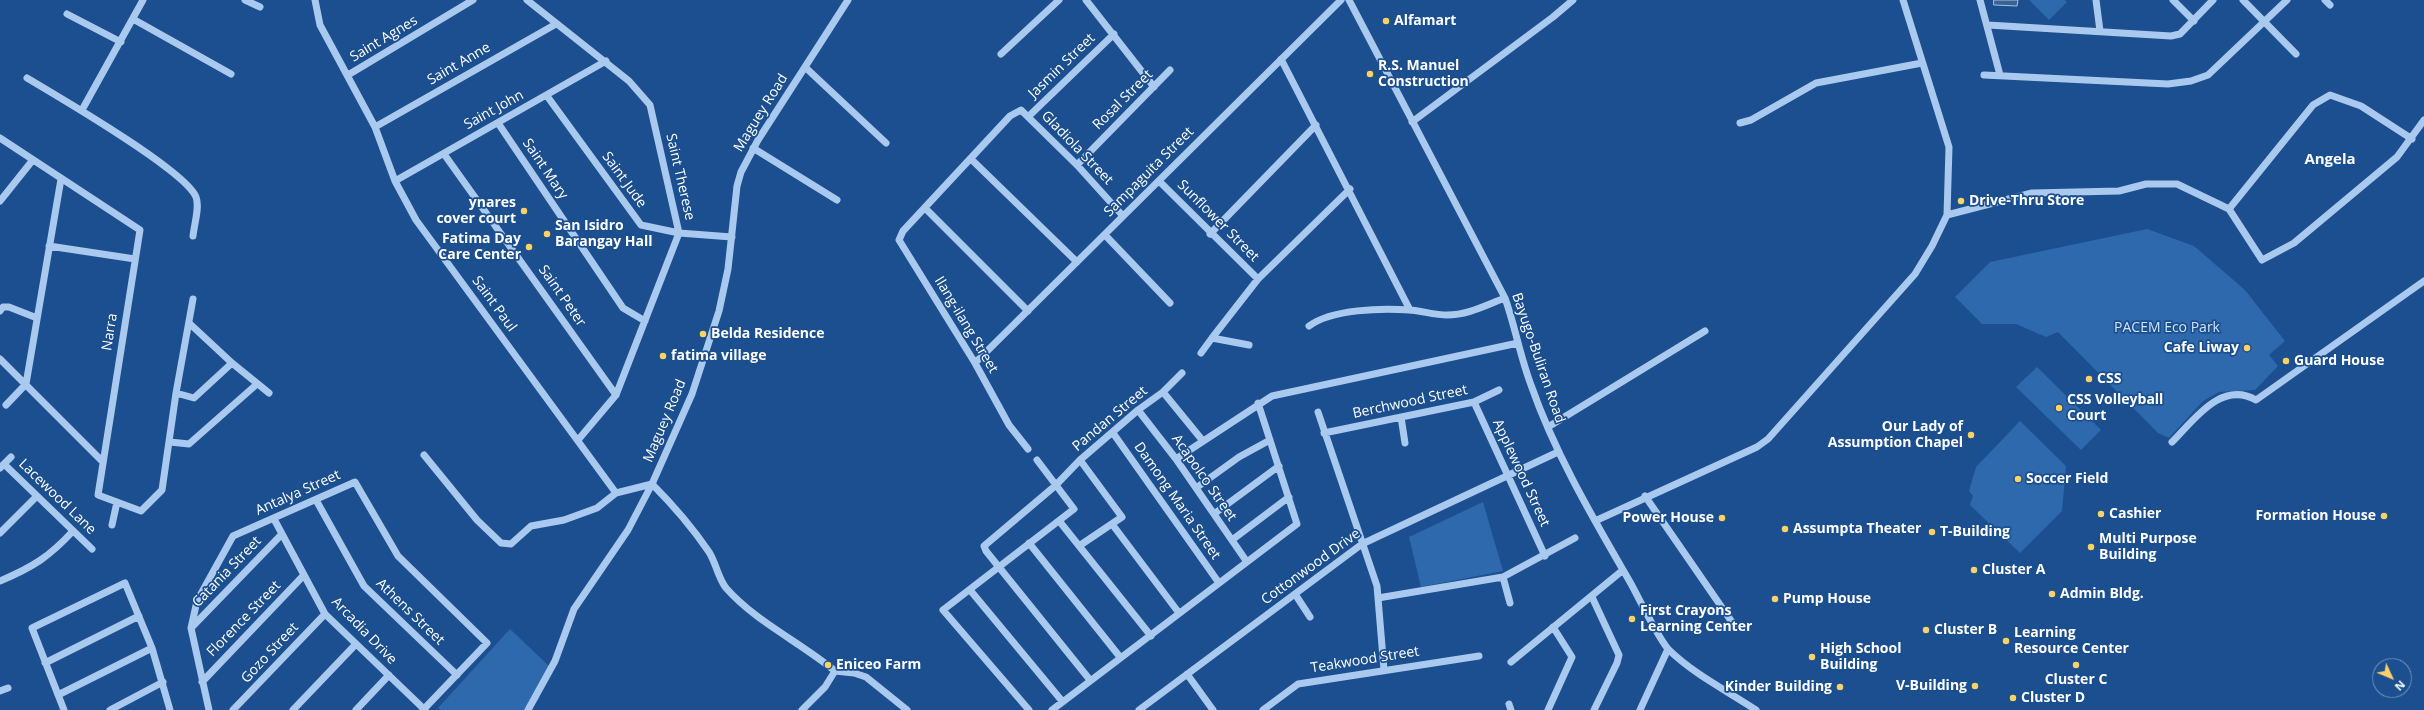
<!DOCTYPE html>
<style>
body{margin:0}
#map{position:relative;width:2424px;height:710px;overflow:hidden;background:#1b4f8f;font-family:"Open Sans",sans-serif}
canvas{display:block}
.north{position:absolute;left:2372px;top:658px;width:40px;height:40px;box-sizing:border-box;background:#1b4f8f;border:1px solid #7695bc;border-radius:50%;rotate:134deg;font-size:11px;font-weight:700;line-height:16px;text-align:center;color:#fff}
.north::after{content:'';display:block;margin:auto;width:14px;height:18px;background:#ffd166;clip-path:polygon(50% 0,100% 100%,50% 72%,0 100%)}
</style>
<div id="map">
<canvas width="2424" height="710"></canvas>
<div class="north">N</div>
</div>
<script>
const context = document.querySelector('canvas').getContext('2d');
context.lineJoin = 'round';
function fill(path, color) {
  context.fillStyle = color;
  context.fill(path, 'evenodd');
}
function strokePath(path, color, width, dash) {
  context.strokeStyle = color;
  context.lineWidth = width;
  context.lineCap = dash ? 'butt' : 'round';
  context.setLineDash(dash || []);
  context.stroke(path);
}
function write(font, color, halo, rows, align = 'center') {
  context.font = font + ' "Open Sans",sans-serif';
  context.lineWidth = 3.5;
  context.setLineDash([]);
  context.textBaseline = 'middle';
  context.strokeStyle = halo;
  context.fillStyle = color;
  for (const [text, x, y, turn = 0] of rows) {
    context.save();
    context.translate(x, y);
    context.rotate((+turn || 0) * Math.PI / 180);
    context.textAlign = isNaN(turn) ? turn : align;
    if (halo) context.strokeText(text, 0, 0);
    context.fillText(text, 0, 0);
    context.restore();
  }
}
fill(new Path2D(`
 M 2029,0 L 2065,0 L 2067,2 L 2049,20 Z
 M 2147,229 L 2194,246 L 2245,290 L 2285,341 L 2269,355 L 2278,366 L 2255,390 L 2219,392 L 2203,401 L 2169,438 L 2158,433 L 2058,332 L 2046,337 L 2016,324 L 1982,324 L 1955,297 L 1990,262 Z
 M 2037,367 L 2101,430 L 2081,450 L 2016,387 Z
 M 2020,421 L 2066,466 L 2062,511 L 2020,553 L 1970,505 L 1973,496 L 1969,491 L 1976,467 Z
 M 1483,502 L 1503,571 L 1421,587 L 1409,537 Z
 M 510,629 L 550,667 L 524,710 L 441,710 L 438,708 Z`), '#2e69ad');
const water = new Path2D(`
 M 1994,0 L 2018,0 L 2017,6 L 1994,5 Z`);
fill(water, '#3c6290');
strokePath(water, '#9cc4f0', 1);
strokePath(new Path2D(`
 M 245,0 L 260,7
 M 315,0 L 320,25 L 375,127 L 395,181 L 416,220 L 616,493 L 652,484 C 674,506 692,527 709,552 C 716,563 718,578 726,588 C 756,622 800,642 835,671 L 825,687 L 802,710
 M 527,0 L 629,81 L 650,105 L 679,233 L 616,395 L 578,440
 M 1086,0 L 1154,87
 M 1349,0 L 1505,298 C 1515,326 1520,356 1531,385 C 1555,454 1593,518 1630,582 C 1639,598 1658,638 1669,650 C 1695,675 1726,690 1756,710
 M 1980,0 L 2000,75
 M 2096,0 L 2100,31
 M 2173,0 L 2194,21
 M 2243,0 L 2296,54
 M 2325,0 L 2330,5
 M 67,14 L 121,42
 M 133,19 L 231,74
 M 1988,25 L 2171,36 L 2180,34 L 2213,0
 M 1001,54 L 1059,0
 M 1281,59 L 1410,310
 M 805,67 L 886,143
 M 348,75 L 473,0
 M 1984,75 L 2168,84 L 2191,81 L 2208,75 L 2287,0
 M 27,78 C 57,96 185,170 196,197 C 200,207 194,225 193,236
 M 547,96 L 641,225 L 679,233 L 732,237
 M 82,110 L 143,0
 M 1029,116 L 1114,34
 M 1412,122 L 1553,17 L 1573,0
 M 498,123 L 623,308 L 645,321
 M 1740,123 L 1751,120 L 1816,83 L 1922,63
 M 375,127 L 556,24
 M 0,138 L 140,230 L 98,495 L 141,511 L 162,490 L 176,393 L 193,299
 M 753,148 L 837,200
 M 444,154 L 616,395
 M 971,159 L 1077,262
 M 1077,165 L 1170,70
 M 395,181 L 606,61
 M 1159,181 L 1258,279
 M 0,201 L 32,161
 M 925,208 L 1028,311
 M 2229,209 L 2313,105 L 2330,95 L 2361,106 L 2412,139
 M 1947,215 L 2032,193 L 2119,191 L 2146,184 L 2177,184 L 2229,209 L 2262,260 L 2294,243 L 2397,157 L 2424,120
 M 1210,234 L 1316,125
 M 1105,235 L 1170,303
 M 49,246 L 135,259
 M 0,311 L 3,307 L 9,307 L 37,318
 M 189,323 L 232,363 L 269,393
 M 1309,326 C 1332,309 1382,308 1410,310 C 1422,311 1435,315 1447,315 C 1468,315 1486,305 1505,298
 M 1249,345 L 1212,338 L 1258,279 L 1350,189
 M 1201,353 L 1212,338
 M 0,359 L 102,461
 M 975,363 L 1341,0
 M 1163,392 L 1203,441
 M 176,393 L 194,398 L 232,363
 M 1474,402 L 1545,556
 M 6,405 L 26,384 L 61,179
 M 1138,410 L 1176,459 L 1247,562
 M 1318,412 L 1377,586 L 1384,670
 M 1401,417 L 1405,443
 M 1548,427 L 1705,331
 M 1113,433 L 1219,583
 M 1324,433 L 1474,402 L 1499,390
 M 170,442 L 189,444 L 257,384
 M 2172,442 C 2194,420 2221,380 2256,400 L 2424,281
 M 1028,449 L 1009,425 L 975,363 L 899,240 L 903,231 L 1010,116 L 1021,110 L 1077,165 L 1123,216
 M 424,455 L 477,520 L 501,543 L 511,544 L 531,526 L 564,520 L 597,508 L 616,493
 M 1176,459 L 1272,396 L 1518,343
 M 4,464 L 92,549
 M 0,468 L 11,457
 M 1196,488 L 1239,457 L 1270,440
 M 1645,496 L 1734,625
 M 316,500 L 364,586 L 457,675
 M 1214,514 L 1279,466
 M 274,519 L 325,614 L 425,710
 M 1595,521 L 1757,447 L 1768,439 L 1915,274 L 1932,246 L 1947,215 L 1949,147 L 1903,0
 M 1060,522 L 1151,636
 M 1112,524 L 1179,613
 M 112,525 L 117,502
 M 0,533 L 37,496
 M 1232,540 L 1289,497
 M 1029,543 L 1120,657
 M 1079,546 L 1122,517 L 1080,460
 M 1503,577 L 1510,603
 M 0,581 C 33,567 49,557 73,531
 M 970,590 L 1062,701
 M 1295,594 L 1310,617
 M 1592,597 L 1619,655 L 1617,663 L 1594,710
 M 1378,598 L 1503,577 L 1575,538
 M 192,627 L 282,534
 M 1511,662 L 1623,570
 M 45,663 L 139,616
 M 835,671 L 854,673 L 866,677 L 907,710
 M 1187,674 L 1213,710
 M 1090,680 L 986,551 L 984,546 L 1055,486 L 1080,460 L 1138,410 L 1163,392 L 1182,373
 M 202,682 L 304,575
 M 0,691 L 8,688
 M 58,695 L 152,648
 M 1509,704 L 1511,710
 M 64,710 L 32,628 L 125,583 L 152,648 L 170,710
 M 110,710 L 163,682
 M 209,710 L 191,628 L 197,601 L 233,536 L 355,482 L 398,556 L 487,643 L 424,709
 M 233,710 L 325,614
 M 293,710 L 356,644
 M 356,710 L 389,675
 M 528,710 L 555,661 L 574,609 L 628,530 L 652,484 L 692,394 L 719,311 L 728,269 L 737,186 L 741,172 L 758,140 L 848,0
 M 1029,710 L 943,610 L 1074,509 L 1037,460
 M 1052,710 L 1297,524 L 1258,403
 M 1139,710 L 1362,544 L 1558,452
 M 1263,710 L 1298,684 L 1479,656
 M 1548,710 L 1572,657 L 1553,627
 M 1640,710 L 1668,649`), '#a9c9ee', 7);
for (const [x, y, r, color] of [
 [1386,21,4,"#ffd166"],
 [1370,74,4,"#ffd166"],
 [1961,201,4,"#ffd166"],
 [524,211,4,"#ffd166"],
 [547,234,4,"#ffd166"],
 [529,247,4,"#ffd166"],
 [703,334,4,"#ffd166"],
 [2247,348,4,"#ffd166"],
 [663,356,4,"#ffd166"],
 [2286,361,4,"#ffd166"],
 [2089,379,4,"#ffd166"],
 [2059,408,4,"#ffd166"],
 [1971,435,4,"#ffd166"],
 [2018,479,4,"#ffd166"],
 [2101,514,4,"#ffd166"],
 [2384,516,4,"#ffd166"],
 [1722,518,4,"#ffd166"],
 [1785,529,4,"#ffd166"],
 [1932,532,4,"#ffd166"],
 [2091,547,4,"#ffd166"],
 [1974,570,4,"#ffd166"],
 [2052,594,4,"#ffd166"],
 [1775,599,4,"#ffd166"],
 [1632,619,4,"#ffd166"],
 [1926,630,4,"#ffd166"],
 [2006,641,4,"#ffd166"],
 [1812,657,4,"#ffd166"],
 [828,665,4,"#ffd166"],
 [2076,665,4,"#ffd166"],
 [1975,686,4,"#ffd166"],
 [1840,687,4,"#ffd166"],
 [2013,698,4,"#ffd166"]
]) {
  const dot = new Path2D();
  dot.arc(x, y, r, 0, 2 * Math.PI);
  context.fillStyle = color;
  context.fill(dot);
  strokePath(dot, '#1b4f8f', 1.5);
}
write('bold 14px', '#fff', '#1b4f8f', [
 ["Alfamart",1394,21],
 ["R.S. Manuel",1378,66],
 ["Construction",1378,82],
 ["Drive-Thru Store",1969,201],
 ["ynares",516,203,"right"],
 ["cover court",516,219,"right"],
 ["San Isidro",555,226],
 ["Barangay Hall",555,242],
 ["Fatima Day",521,239,"right"],
 ["Care Center",521,255,"right"],
 ["Belda Residence",711,334],
 ["Cafe Liway",2239,348,"right"],
 ["fatima village",671,356],
 ["Guard House",2294,361],
 ["CSS",2097,379],
 ["CSS Volleyball",2067,400],
 ["Court",2067,416],
 ["Our Lady of",1963,427,"right"],
 ["Assumption Chapel",1963,443,"right"],
 ["Soccer Field",2026,479],
 ["Cashier",2109,514],
 ["Formation House",2376,516,"right"],
 ["Power House",1714,518,"right"],
 ["Assumpta Theater",1793,529],
 ["T-Building",1940,532],
 ["Multi Purpose",2099,539],
 ["Building",2099,555],
 ["Cluster A",1982,570],
 ["Admin Bldg.",2060,594],
 ["Pump House",1783,599],
 ["First Crayons",1640,611],
 ["Learning Center",1640,627],
 ["Cluster B",1934,630],
 ["Learning",2014,633],
 ["Resource Center",2014,649],
 ["High School",1820,649],
 ["Building",1820,665],
 ["Eniceo Farm",836,665],
 ["Cluster C",2076,680,"center"],
 ["V-Building",1967,686,"right"],
 ["Kinder Building",1832,687,"right"],
 ["Cluster D",2021,698]
], 'left');
write('14px', '#fff', '#1b4f8f', [
 ["Saint Agnes",384,39,-31],
 ["Saint Anne",459,64,-30],
 ["Jasmin Street",1062,66,-44],
 ["Rosal Street",1123,100,-45],
 ["Saint John",494,110,-29],
 ["Maguey Road",761,113,-58],
 ["Gladiola Street",1077,148,46],
 ["Saint Mary",545,169,56],
 ["Sampaguita Street",1149,172,-45],
 ["Saint Therese",680,177,77],
 ["Saint Jude",624,180,54],
 ["Sunflower Street",1218,221,45],
 ["Saint Peter",562,296,55],
 ["Saint Paul",494,304,54],
 ["Ilang-ilang Street",966,325,59],
 ["Narra",110,332,-81],
 ["Bayugo-Buliran Road",1538,358,71],
 ["Berchwood Street",1410,402,-12],
 ["Pandan Street",1110,419,-40],
 ["Maguey Road",665,421,-67],
 ["Applewood Street",1521,473,65],
 ["Acapolco Street",1204,478,55],
 ["Antalya Street",298,493,-24],
 ["Lacewood Lane",57,497,44],
 ["Damong Maria Street",1177,501,55],
 ["Cottonwood Drive",1311,567,-36],
 ["Catania Street",227,572,-46],
 ["Athens Street",410,612,44],
 ["Florence Street",244,619,-46],
 ["Arcadia Drive",364,631,46],
 ["Gozo Street",270,653,-47],
 ["Teakwood Street",1365,660,-9]
]);
write('14px', '#cfe3fa', '#1b4f8f', [
 ["PACEM Eco Park",2167,328]
]);
write('bold 15px', '#fff', '#1b4f8f', [
 ["Angela",2330,160]
]);
</script>
